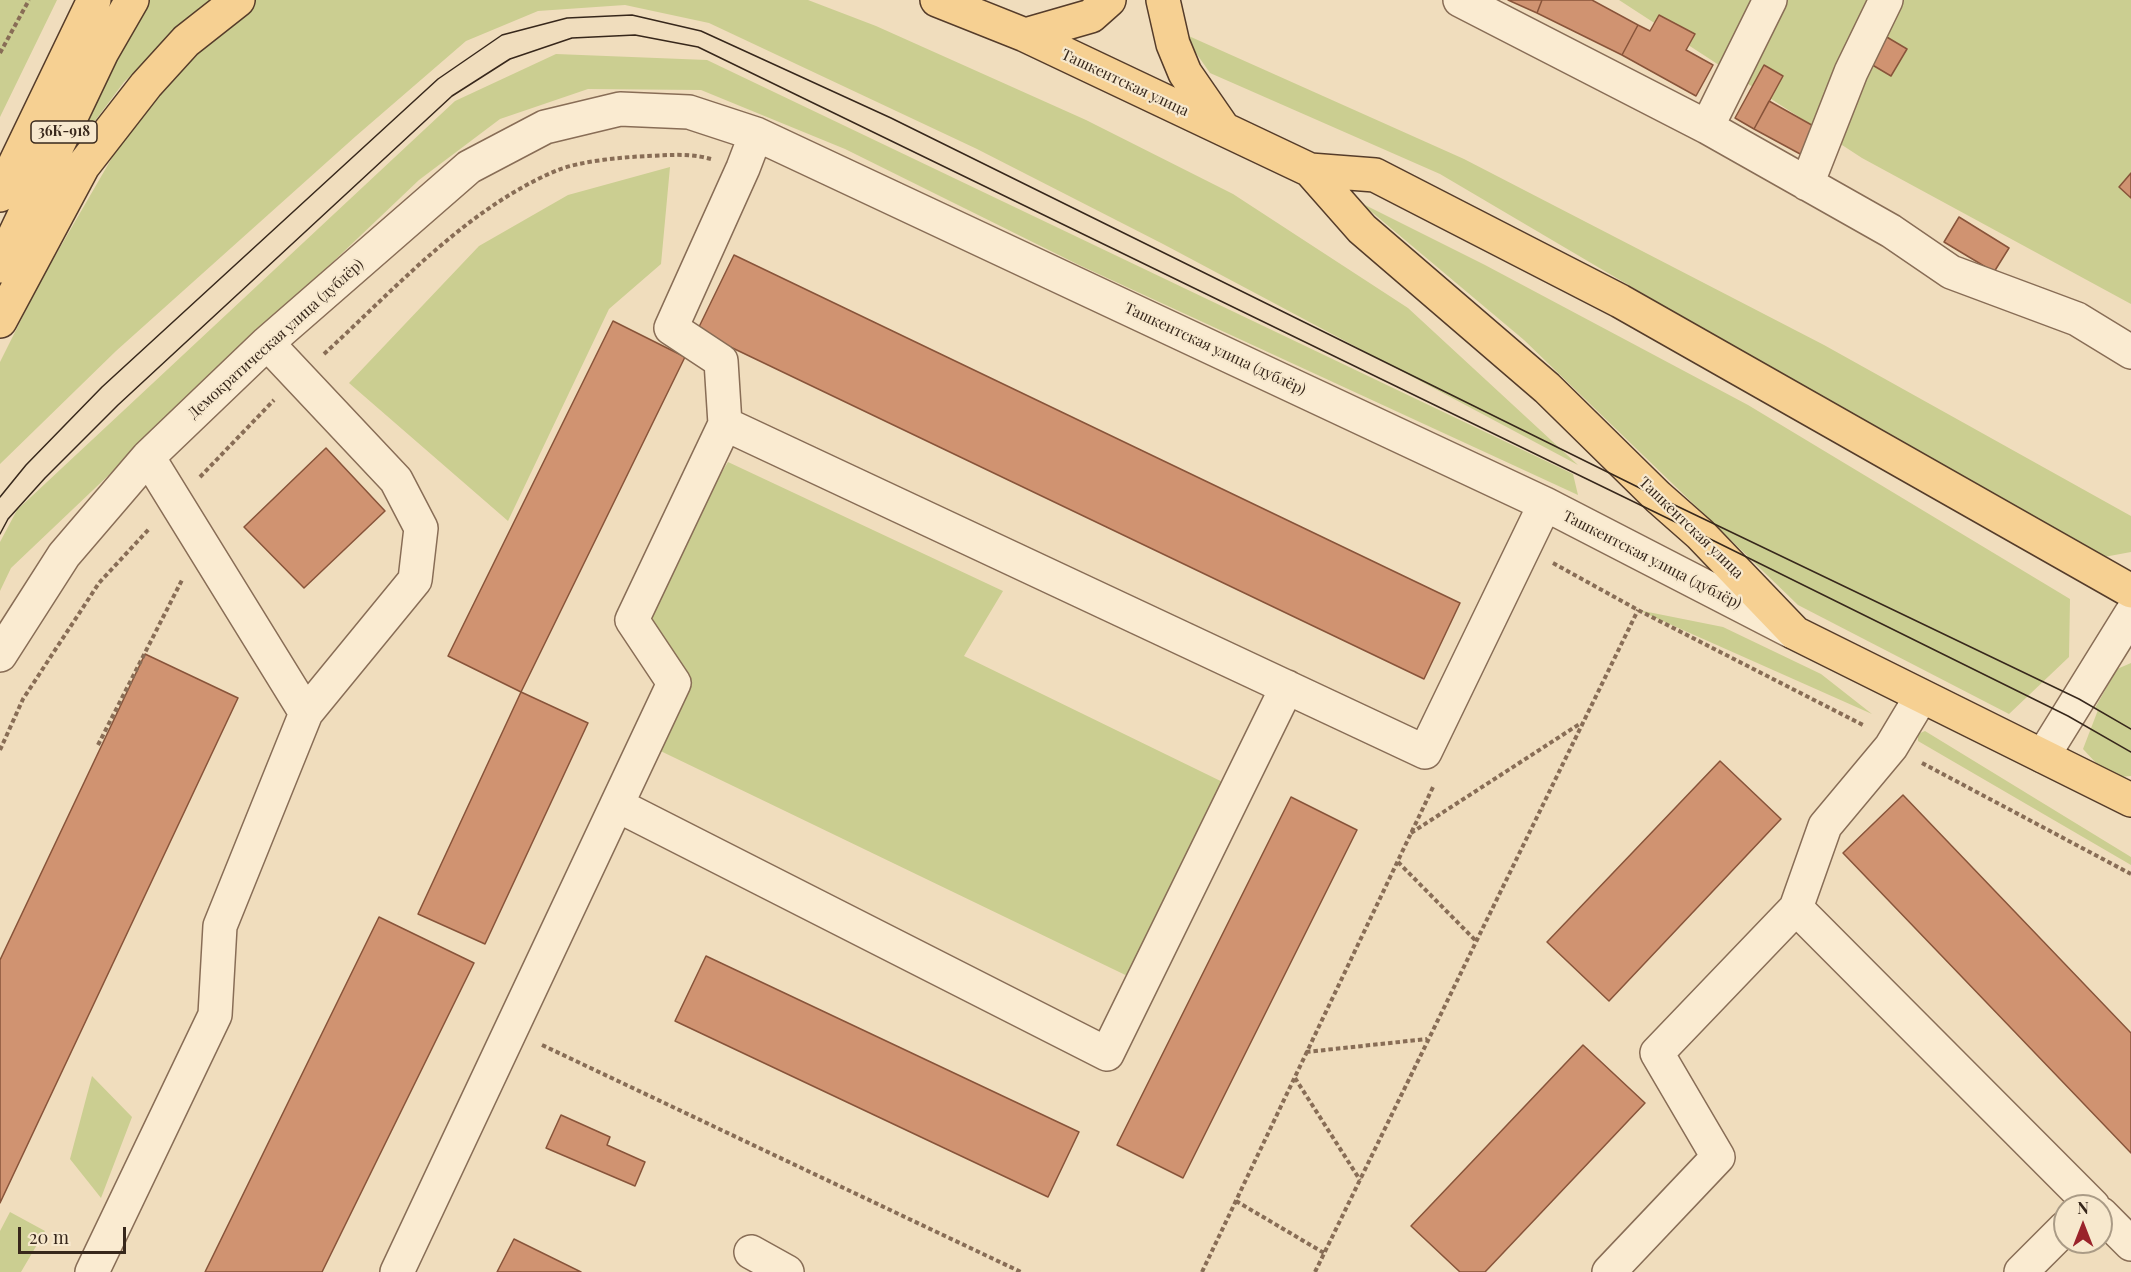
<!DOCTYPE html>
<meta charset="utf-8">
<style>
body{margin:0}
#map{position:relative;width:2131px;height:1272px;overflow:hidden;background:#f0ddbd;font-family:"Playfair Display",serif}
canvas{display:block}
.north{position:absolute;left:2053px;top:1194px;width:60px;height:60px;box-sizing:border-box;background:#f7e8cd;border:2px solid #aa9b86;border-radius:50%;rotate:0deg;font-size:16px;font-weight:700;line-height:24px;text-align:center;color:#37271b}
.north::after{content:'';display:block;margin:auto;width:21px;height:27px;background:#9a232b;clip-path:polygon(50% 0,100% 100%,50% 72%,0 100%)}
.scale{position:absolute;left:18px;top:1227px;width:108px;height:27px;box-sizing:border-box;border:3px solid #37271b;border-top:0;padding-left:8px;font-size:18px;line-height:21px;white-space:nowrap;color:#37271b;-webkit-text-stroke:4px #f7e8cd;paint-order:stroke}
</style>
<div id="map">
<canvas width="2131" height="1272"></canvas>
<div class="north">N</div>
<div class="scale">20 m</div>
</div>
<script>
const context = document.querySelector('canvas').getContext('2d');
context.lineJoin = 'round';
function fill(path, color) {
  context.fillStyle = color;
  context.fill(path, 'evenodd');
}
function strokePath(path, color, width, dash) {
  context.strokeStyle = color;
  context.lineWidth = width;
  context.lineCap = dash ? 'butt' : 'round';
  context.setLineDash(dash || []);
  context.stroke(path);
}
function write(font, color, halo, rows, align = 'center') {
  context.font = font + ' "Playfair Display",serif';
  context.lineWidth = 4.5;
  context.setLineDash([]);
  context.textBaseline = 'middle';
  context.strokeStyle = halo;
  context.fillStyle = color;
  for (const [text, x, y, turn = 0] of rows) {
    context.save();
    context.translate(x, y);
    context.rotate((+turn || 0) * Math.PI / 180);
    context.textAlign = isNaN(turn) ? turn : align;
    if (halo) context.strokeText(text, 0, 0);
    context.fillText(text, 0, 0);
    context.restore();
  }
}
fill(new Path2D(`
 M 0,0 L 57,0 L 0,117 Z
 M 133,0 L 215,0 L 195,14 L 124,82 L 56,173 Z
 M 240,0 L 808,0 L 876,26 L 1086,120 L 1233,194 L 1408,308 L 1578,465 L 1163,244 L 977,149 L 709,23 L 625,5 L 538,11 L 466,41 L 356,136 L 116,351 L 0,464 L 0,362 L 40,282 L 113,156 L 146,85 Z
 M 1619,0 L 2131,0 L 2131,304 L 1862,158 Z
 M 1182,33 L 1464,159 L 1824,345 L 2131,516 L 2131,552 L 2104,557 L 1832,405 L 1440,174 L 1210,73 Z
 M 556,54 L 707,60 L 1573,474 L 1578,495 L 1079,265 L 845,149 L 701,90 L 588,89 L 500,119 L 419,180 L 11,568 L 0,591 L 0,542 L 17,510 L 455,101 Z
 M 670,167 L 661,264 L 609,309 L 508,521 L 349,383 L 479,246 L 568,195 Z
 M 1361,203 L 1485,265 L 1748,405 L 2070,599 L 2069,657 L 2009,714 L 1798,605 L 1524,340 Z
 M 728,462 L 1003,591 L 964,656 L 1237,789 L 1142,983 L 646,744 L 674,683 L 632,620 Z
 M 1638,610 L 1723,627 L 1821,674 L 1872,714 Z
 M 2131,663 L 2131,776 L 2110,778 L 2083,749 L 2098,710 L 2095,708 L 2117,669 Z
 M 1925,731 L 2131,857 L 2131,865 L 1918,741 L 1918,734 Z
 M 92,1076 L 132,1117 L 101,1198 L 70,1159 Z
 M 10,1212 L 45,1231 L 21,1272 L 0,1272 L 0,1231 Z`), '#cbce91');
const building = new Path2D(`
 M 1508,0 L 1542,0 L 1537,13 Z
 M 1542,0 L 1592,0 L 1638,25 L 1622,55 L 1537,13 Z
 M 1659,15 L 1695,34 L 1686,50 L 1713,65 L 1696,96 L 1622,55 L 1638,25 L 1650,31 Z
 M 1880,33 L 1907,49 L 1891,76 L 1864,60 Z
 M 1764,65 L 1783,76 L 1754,129 L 1735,118 Z
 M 1769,101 L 1817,128 L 1802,155 L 1754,129 Z
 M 2131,173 L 2131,198 L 2119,187 Z
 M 1959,217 L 2009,248 L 1994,272 L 1944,242 Z
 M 734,255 L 1460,603 L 1424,679 L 697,331 Z
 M 613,321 L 685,357 L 521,692 L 448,656 Z
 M 326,448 L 385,511 L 304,588 L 244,527 Z
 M 145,654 L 238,698 L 0,1203 L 0,960 Z
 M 521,692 L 588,723 L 485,944 L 418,914 Z
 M 1720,761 L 1781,819 L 1609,1001 L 1547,942 Z
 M 1903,795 L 2131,1033 L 2131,1153 L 1843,853 Z
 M 1291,797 L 1357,830 L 1183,1178 L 1117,1145 Z
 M 379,917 L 474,963 L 322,1272 L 205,1272 Z
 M 706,956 L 1079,1132 L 1048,1197 L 675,1021 Z
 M 1583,1045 L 1645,1103 L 1485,1272 L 1460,1272 L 1411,1226 Z
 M 561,1115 L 610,1137 L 607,1145 L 645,1162 L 635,1186 L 546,1148 Z
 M 514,1239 L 581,1272 L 497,1272 Z`);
fill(building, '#d09371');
strokePath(building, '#88543a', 1.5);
const minor = new Path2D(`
 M 1460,0 L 1707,127 L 1891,231 L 1951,272 L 2077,319 L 2131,352
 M 1707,127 L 1770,0
 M 1807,184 L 1851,72 L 1886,0
 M 267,343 L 396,480 L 421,528 L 415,580 L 306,713
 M 725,424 L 721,361 L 671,328 L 743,168 L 756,134
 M 0,655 L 64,555 L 148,457 L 267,343 L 469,167 L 545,127 L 620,109 L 689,112 L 756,134 L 1545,504 L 1791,631
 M 2043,756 L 2131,614
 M 617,805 L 1107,1054 L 1287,687
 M 1796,908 L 2093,1206
 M 2101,1214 L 2131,1244
 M 751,1252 L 787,1272
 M 92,1272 L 215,1015 L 220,926 L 306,713 L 148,457
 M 397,1272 L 674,683 L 632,620 L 725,424 L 1425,752 L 1545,504
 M 1609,1272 L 1718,1157 L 1657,1053 L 1796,908 L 1825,826 L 1891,747 L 1921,697
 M 2021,1272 L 2065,1228`);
const major = new Path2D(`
 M 937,0 L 1025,35 L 1310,170 L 1375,175 L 1620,301 L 2131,591
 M 1163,0 L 1173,44 L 1185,73 L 1223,128
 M 1025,35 L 1091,16 L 1109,0
 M 1310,170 L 1362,229 L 1547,388 L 1658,497 L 1700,534 L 1795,633 L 2131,800
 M 0,195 L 94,0
 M 0,266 L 102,52 L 132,0
 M 0,321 L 83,166 L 146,85 L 186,41 L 238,0`);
strokePath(minor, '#886d56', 36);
strokePath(major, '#553c2a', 36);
strokePath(new Path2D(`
 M 0,53 L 29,0
 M 324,354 C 395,289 468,207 558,170 C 581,161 623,157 648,156 C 670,155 689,153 711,159
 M 200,477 L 274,400
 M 1553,563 L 1638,610 L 1863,725
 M 98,745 L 183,578
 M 0,750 L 23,699 L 99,583 L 150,528
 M 1922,763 L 2131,874
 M 1411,833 L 1581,723
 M 1398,862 L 1476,941
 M 542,1045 L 1021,1272
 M 1306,1052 L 1427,1039
 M 1295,1078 L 1360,1180
 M 1236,1201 L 1324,1253
 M 1202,1272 L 1434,785
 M 1315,1272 L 1638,610`), '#886d56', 4, [4.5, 3]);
strokePath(minor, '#faebd1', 33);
strokePath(major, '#f6d092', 33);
strokePath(new Path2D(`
 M 0,497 L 26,465 L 102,387 L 438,79 L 502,35 L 567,18 L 632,15 L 701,31 L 891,118 L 1658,497 L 2079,699 L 2131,729
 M 0,534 L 8,519 L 45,478 L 118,405 L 452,96 L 510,59 L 572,38 L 635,35 L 698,47 L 1700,534 L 2068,716 L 2131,752`), '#37271b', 1.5);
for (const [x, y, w] of [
 [64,132,66]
]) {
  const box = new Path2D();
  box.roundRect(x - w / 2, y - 11, w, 22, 4.5);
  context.fillStyle = '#f7e8cd';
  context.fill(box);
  strokePath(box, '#37271b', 1.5);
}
write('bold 14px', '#37271b', null, [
 ["36К-918",64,132]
]);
write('15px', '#37271b', '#f7e8cd', [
 ["Ташкентская улица",1125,83,25],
 ["Демократическая улица (дублёр)",276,339,-42],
 ["Ташкентская улица (дублёр)",1215,349,25],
 ["Ташкентская улица",1691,528,44],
 ["Ташкентская улица (дублёр)",1652,560,27]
]);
</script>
